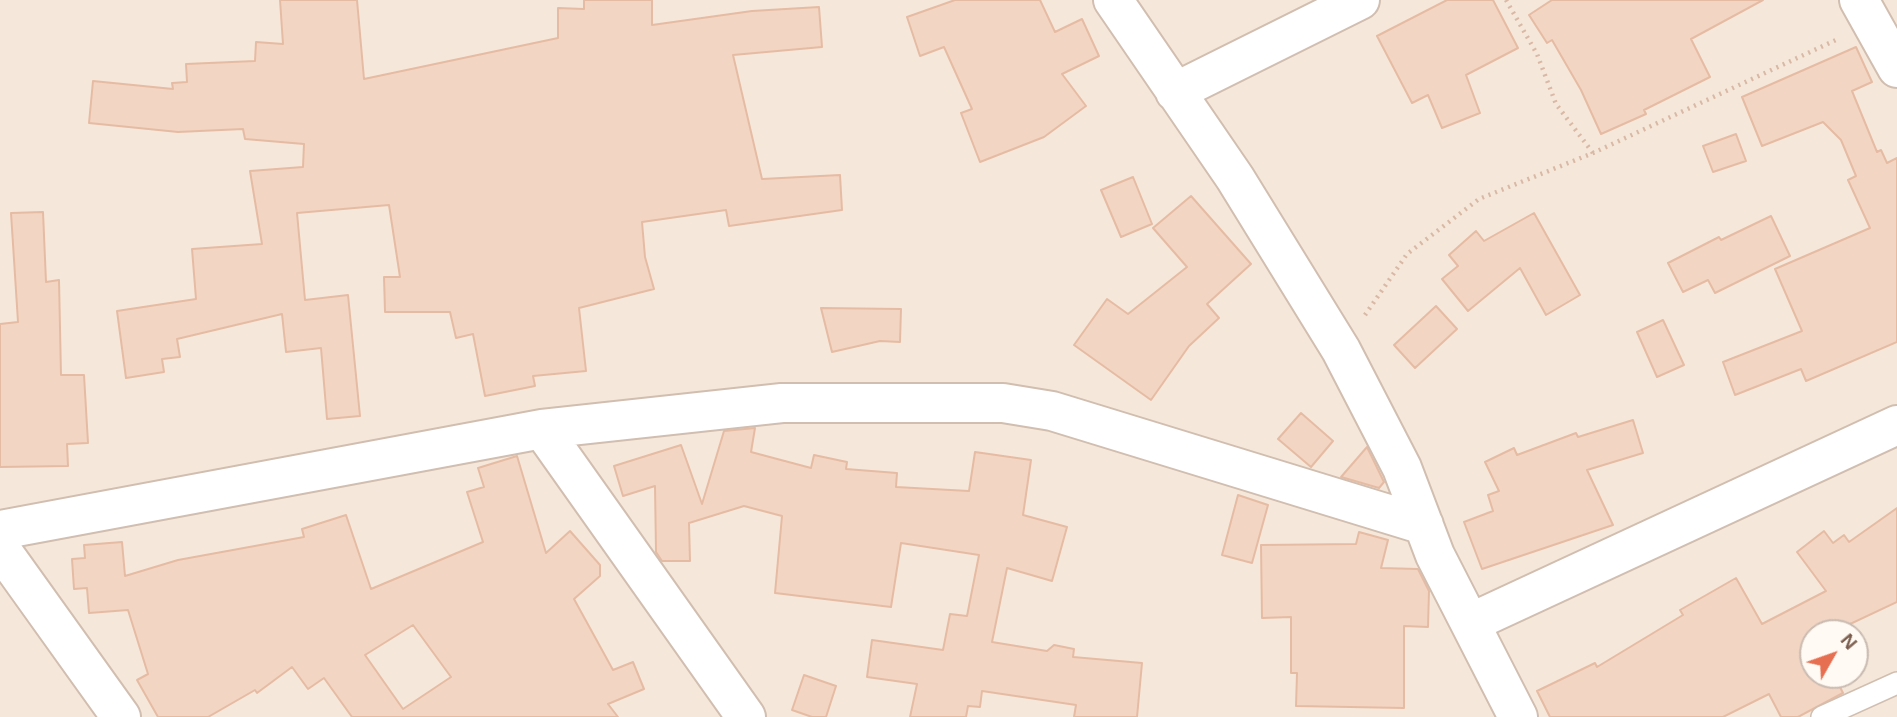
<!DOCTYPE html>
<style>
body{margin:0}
#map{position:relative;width:1897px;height:717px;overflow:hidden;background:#fdf6ec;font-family:Helvetica,sans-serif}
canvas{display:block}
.north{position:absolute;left:1799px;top:619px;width:70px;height:70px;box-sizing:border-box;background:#fffaf3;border:2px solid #cabbb1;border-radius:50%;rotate:50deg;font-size:19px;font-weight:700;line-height:28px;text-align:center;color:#7a5c4d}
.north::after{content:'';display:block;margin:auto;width:24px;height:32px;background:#e76f51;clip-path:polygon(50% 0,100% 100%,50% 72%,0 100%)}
</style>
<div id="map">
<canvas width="1897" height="717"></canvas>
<div class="north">N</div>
</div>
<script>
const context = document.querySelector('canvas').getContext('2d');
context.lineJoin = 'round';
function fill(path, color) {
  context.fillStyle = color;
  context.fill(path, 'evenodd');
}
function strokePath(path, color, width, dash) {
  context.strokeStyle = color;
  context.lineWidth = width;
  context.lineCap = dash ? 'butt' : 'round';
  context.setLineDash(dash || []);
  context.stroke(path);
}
fill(new Path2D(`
 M 0,0 L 1897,0 L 1897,717 L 0,717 ZM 1813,633 L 1855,633 L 1855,675 L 1813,675 Z`), '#f5e8da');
const building = new Path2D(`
 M 280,0 L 357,0 L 364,79 L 558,38 L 558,8 L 584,9 L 584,0 L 652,0 L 652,25 L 752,11 L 819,7 L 822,47 L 733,55 L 762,179 L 840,175 L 842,210 L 729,226 L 726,210 L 642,222 L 645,257 L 654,289 L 579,308 L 586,371 L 533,376 L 535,386 L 485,396 L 473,334 L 456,338 L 450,312 L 385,312 L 384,277 L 400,277 L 389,205 L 297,213 L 305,300 L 348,295 L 360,416 L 327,419 L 321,348 L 286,352 L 282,314 L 177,339 L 180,357 L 162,359 L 164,372 L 126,378 L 117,311 L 196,299 L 192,249 L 262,244 L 250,171 L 303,167 L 304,144 L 245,139 L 243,129 L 178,132 L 89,123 L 93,81 L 173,89 L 172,83 L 187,82 L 186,64 L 255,61 L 256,42 L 283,44 Z
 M 955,0 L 1040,0 L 1055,32 L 1082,19 L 1099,56 L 1062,74 L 1086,106 L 1044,137 L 980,162 L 961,113 L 972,109 L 944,47 L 920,56 L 907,17 Z
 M 1447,0 L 1493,0 L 1518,48 L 1466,75 L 1480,113 L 1442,128 L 1428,95 L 1412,103 L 1377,36 Z
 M 1552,0 L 1763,0 L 1691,39 L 1710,77 L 1644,110 L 1646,114 L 1601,134 L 1581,90 L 1552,40 L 1547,43 L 1529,15 Z
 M 1856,47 L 1872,82 L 1852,91 L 1877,152 L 1881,150 L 1887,163 L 1897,158 L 1897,342 L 1806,381 L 1801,369 L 1735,395 L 1723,362 L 1802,331 L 1775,269 L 1870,228 L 1848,180 L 1856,176 L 1841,140 L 1823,122 L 1762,146 L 1742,97 Z
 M 1736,134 L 1746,161 L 1713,172 L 1703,146 Z
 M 1133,177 L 1152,224 L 1121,237 L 1101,190 Z
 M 1191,196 L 1251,264 L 1207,304 L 1219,318 L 1189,346 L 1151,400 L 1074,345 L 1107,299 L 1128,314 L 1187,267 L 1153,228 Z
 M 43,212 L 46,282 L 59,280 L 61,375 L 84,375 L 88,443 L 67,444 L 68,466 L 0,467 L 0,324 L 18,322 L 11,213 Z
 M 1534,213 L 1580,295 L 1546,315 L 1520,268 L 1468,311 L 1442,279 L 1458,266 L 1449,255 L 1476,231 L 1484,241 Z
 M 1771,216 L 1790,256 L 1715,293 L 1708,280 L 1683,292 L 1668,263 L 1719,237 L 1721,240 Z
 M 1436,306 L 1457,329 L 1415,368 L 1394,345 Z
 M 821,308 L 901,309 L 900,342 L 880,341 L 832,352 Z
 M 1663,320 L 1684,365 L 1657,377 L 1637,332 Z
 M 1301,413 L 1333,441 L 1311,467 L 1278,439 Z
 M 1633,420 L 1643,453 L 1587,470 L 1613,525 L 1482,569 L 1464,522 L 1493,511 L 1488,495 L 1499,491 L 1485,462 L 1514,448 L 1517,455 L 1576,433 L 1578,437 Z
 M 755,428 L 751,452 L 811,468 L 814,455 L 847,462 L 846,469 L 897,473 L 896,487 L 969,491 L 975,452 L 1031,460 L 1023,515 L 1067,527 L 1052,581 L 1007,568 L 992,642 L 1047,651 L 1054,645 L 1074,649 L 1073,657 L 1142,663 L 1137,717 L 1074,717 L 1076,705 L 982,691 L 980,707 L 968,706 L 966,717 L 910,717 L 917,684 L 867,677 L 872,640 L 943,650 L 950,614 L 967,616 L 979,555 L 901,543 L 891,607 L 775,593 L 782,516 L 744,506 L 689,523 L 690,561 L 662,561 L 656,552 L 655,486 L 623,496 L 614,466 L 681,445 L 702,504 L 724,431 Z
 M 1367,447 L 1384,482 L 1379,488 L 1341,477 Z
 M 517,456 L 546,553 L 570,531 L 600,565 L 600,576 L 574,599 L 613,670 L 633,662 L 644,689 L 608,704 L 618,717 L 352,717 L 324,678 L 308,689 L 292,667 L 257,693 L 255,690 L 208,717 L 158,717 L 137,680 L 148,674 L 128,610 L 89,613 L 87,588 L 74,589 L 72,559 L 85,558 L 84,545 L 122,542 L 125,576 L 178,560 L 304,537 L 302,529 L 346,515 L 371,589 L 483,542 L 467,492 L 484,487 L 478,468 ZM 413,625 L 451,677 L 403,709 L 365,655 Z
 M 1238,495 L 1268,505 L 1252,563 L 1222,555 Z
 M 1897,508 L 1897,602 L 1831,633 L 1813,633 L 1813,675 L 1834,675 L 1843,693 L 1798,717 L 1781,717 L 1769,694 L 1723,717 L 1550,717 L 1537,691 L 1595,663 L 1597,667 L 1683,615 L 1680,610 L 1736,578 L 1762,624 L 1826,591 L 1797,552 L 1824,531 L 1833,543 L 1844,535 L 1849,542 Z
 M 1359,532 L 1388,540 L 1381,568 L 1418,569 L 1429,591 L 1428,627 L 1404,626 L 1404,708 L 1296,706 L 1297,673 L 1291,673 L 1291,617 L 1262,618 L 1261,545 L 1356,544 Z
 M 804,675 L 836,686 L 826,717 L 812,717 L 792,710 Z`);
fill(building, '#f3d5c3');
strokePath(building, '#e6bba3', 2);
const lane = new Path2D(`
 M 1822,717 L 1897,683`);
const street = new Path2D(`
 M 1113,0 L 1235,178 L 1341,350 L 1402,468 L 1435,555 L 1518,717
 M 1859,0 L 1897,68
 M 1175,92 L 1360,0
 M 542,429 L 746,717
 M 0,530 L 542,429 L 782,403 L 1003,403 L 1052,411 L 1424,525
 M 0,548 L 121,717
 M 1470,623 L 1897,425`);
strokePath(lane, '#d1beb0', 24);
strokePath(street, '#d1beb0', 42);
strokePath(new Path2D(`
 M 1506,0 L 1537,54 L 1556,104 L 1593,153
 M 1365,315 L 1407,254 L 1479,199 L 1593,153 L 1838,39`), '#d9b8a5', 4.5, [2, 5]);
strokePath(lane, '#fff', 21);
strokePath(street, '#fff', 38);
</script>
